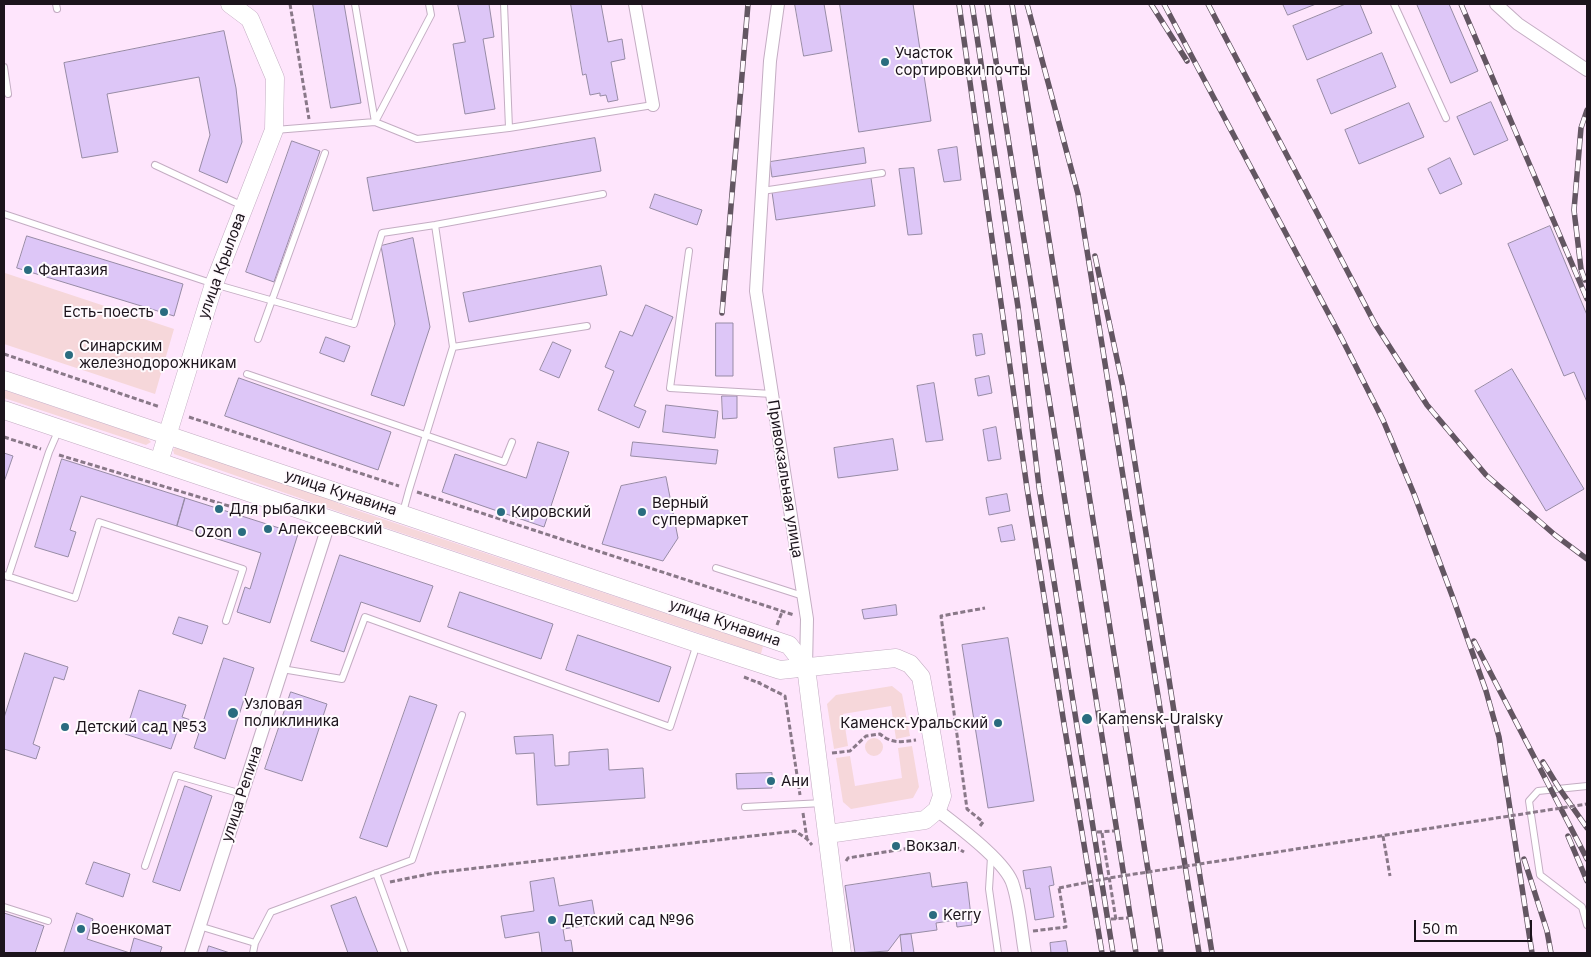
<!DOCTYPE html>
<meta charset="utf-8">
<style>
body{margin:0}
#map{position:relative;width:1591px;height:957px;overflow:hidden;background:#fee5fc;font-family:Inter,sans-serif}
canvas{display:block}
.frame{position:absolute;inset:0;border:5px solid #1c141c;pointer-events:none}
.scale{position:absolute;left:1414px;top:920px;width:118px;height:22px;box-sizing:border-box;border:2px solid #1c141c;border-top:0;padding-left:6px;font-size:15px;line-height:18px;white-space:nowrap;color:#1c141c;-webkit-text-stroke:4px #fffafe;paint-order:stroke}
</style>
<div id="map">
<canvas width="1591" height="957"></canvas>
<div class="frame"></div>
<div class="scale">50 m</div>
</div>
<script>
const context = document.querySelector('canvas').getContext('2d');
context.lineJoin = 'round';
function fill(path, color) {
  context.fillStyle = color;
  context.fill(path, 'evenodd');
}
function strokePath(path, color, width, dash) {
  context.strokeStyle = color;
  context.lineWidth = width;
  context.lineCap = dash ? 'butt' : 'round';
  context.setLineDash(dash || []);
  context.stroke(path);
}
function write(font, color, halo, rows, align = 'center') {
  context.font = font + ' Inter,sans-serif';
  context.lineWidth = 4;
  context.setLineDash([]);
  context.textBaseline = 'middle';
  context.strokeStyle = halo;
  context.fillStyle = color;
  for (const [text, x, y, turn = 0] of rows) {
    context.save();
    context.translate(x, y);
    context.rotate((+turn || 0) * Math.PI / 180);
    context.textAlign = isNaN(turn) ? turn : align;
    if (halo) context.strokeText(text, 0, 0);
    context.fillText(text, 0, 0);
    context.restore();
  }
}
fill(new Path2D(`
 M 5,273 L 174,329 L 155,394 L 4,344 Z
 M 4,390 L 147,438 L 151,442 L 146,445 L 4,398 Z
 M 176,447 L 321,496 L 350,508 L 763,646 L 761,654 L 348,515 L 174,454 L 173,450 Z
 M 892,686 L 902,694 L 910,736 L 896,739 L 891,706 L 843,714 L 848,746 L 834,749 L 827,704 L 836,695 Z
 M865 747a9 9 0 1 1 18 0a9 9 0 1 1-18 0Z
 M 912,746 L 919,787 L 913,798 L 851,809 L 843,802 L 836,758 L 850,756 L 855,786 L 902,778 L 898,748 Z`), '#f6d7da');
const building = new Path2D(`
 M 313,4 L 344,4 L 361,103 L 331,108 Z
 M 458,4 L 489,4 L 494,37 L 483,39 L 495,109 L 465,114 L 453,44 L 465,42 Z
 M 571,4 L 601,4 L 608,42 L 622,39 L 625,59 L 611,62 L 618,100 L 608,102 L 606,95 L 600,96 L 600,93 L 590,95 L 586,74 L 583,75 Z
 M 795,4 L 824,4 L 832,51 L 804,56 Z
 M 840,4 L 913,4 L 931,121 L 859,132 Z
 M 1283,4 L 1316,4 L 1288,15 Z
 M 1346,4 L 1360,4 L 1372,33 L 1307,60 L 1293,26 Z
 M 1417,4 L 1449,4 L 1478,71 L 1451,83 Z
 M 224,31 L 236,88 L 242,142 L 227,183 L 199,171 L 210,135 L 199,77 L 107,94 L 118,152 L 82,158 L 64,63 Z
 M 1382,53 L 1396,87 L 1331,114 L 1317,80 Z
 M 1491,102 L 1508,140 L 1474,155 L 1457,117 Z
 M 1409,103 L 1424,137 L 1359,164 L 1345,130 Z
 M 595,138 L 601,171 L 373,211 L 367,178 Z
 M 292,141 L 320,151 L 274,282 L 246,272 Z
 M 957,147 L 961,180 L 944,182 L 938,150 Z
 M 864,148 L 866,163 L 772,177 L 770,162 Z
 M 1450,158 L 1462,184 L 1440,194 L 1428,169 Z
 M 914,168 L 922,234 L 908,235 L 899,169 Z
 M 871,178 L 875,206 L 776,220 L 772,192 Z
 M 655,194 L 702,210 L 697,225 L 650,208 Z
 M 1550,226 L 1587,315 L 1587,402 L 1574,372 L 1564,376 L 1508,244 Z
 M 27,236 L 183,284 L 174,316 L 17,268 Z
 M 413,238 L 430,327 L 404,406 L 371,395 L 395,324 L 381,246 Z
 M 601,266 L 607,295 L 469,322 L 463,293 Z
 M 646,305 L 673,317 L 634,406 L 646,411 L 639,428 L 598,410 L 614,371 L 605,367 L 620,331 L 632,336 Z
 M 716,323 L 733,323 L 733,376 L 716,376 Z
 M 982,334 L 985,354 L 976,356 L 973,335 Z
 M 326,337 L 350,346 L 344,362 L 320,353 Z
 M 553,342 L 571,350 L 559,378 L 540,370 Z
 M 1512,369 L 1584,489 L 1546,511 L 1475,391 Z
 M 989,376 L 992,393 L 978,396 L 975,379 Z
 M 239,378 L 391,432 L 378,470 L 225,416 Z
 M 934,383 L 943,440 L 926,442 L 917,386 Z
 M 722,396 L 737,396 L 737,418 L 723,419 Z
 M 666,405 L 718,411 L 715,438 L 663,432 Z
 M 996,427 L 1001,459 L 988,461 L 983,430 Z
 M 893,439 L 898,470 L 838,478 L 834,448 Z
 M 538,442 L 569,452 L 544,527 L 442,492 L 455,454 L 526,478 Z
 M 633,442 L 718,450 L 716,464 L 631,456 Z
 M 4,453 L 13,456 L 4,482 Z
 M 62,459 L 185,498 L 177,526 L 81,496 L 70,530 L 76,532 L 68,557 L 35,547 Z
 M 666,477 L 678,538 L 663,561 L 602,544 L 621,486 Z
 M 1007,494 L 1010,511 L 989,515 L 986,498 Z
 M 185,498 L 298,534 L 270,623 L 237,612 L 245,587 L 250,589 L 261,553 L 177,526 Z
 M 1012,525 L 1015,540 L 1001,542 L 998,528 Z
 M 340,555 L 433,586 L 420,622 L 361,602 L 344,652 L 311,641 Z
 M 460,592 L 553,624 L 541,659 L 448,627 Z
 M 896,605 L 897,615 L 864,619 L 862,610 Z
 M 179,617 L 208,626 L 202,644 L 173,634 Z
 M 578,635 L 671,667 L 659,702 L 566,670 Z
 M 1008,638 L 1034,801 L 988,808 L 962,645 Z
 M 25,653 L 68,667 L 64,680 L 54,677 L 33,744 L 40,747 L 36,759 L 4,749 L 4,718 Z
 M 224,658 L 254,668 L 225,759 L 194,748 L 199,733 L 179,726 L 171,749 L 125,734 L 139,690 L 186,705 L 182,717 L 202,724 Z
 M 291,692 L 327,704 L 302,781 L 265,769 Z
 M 410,696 L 437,705 L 387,847 L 360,838 Z
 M 553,735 L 555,766 L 569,765 L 569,752 L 608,749 L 609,770 L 643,768 L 645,798 L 537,805 L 534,753 L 516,754 L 514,737 Z
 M 772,773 L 772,788 L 737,789 L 736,774 Z
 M 185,786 L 212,796 L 180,891 L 153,882 Z
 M 94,862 L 130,874 L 123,897 L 86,884 Z
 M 1051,867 L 1054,885 L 1049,886 L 1054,917 L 1035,920 L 1030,888 L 1026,889 L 1023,871 Z
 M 930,873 L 932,887 L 967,882 L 972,925 L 957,927 L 956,920 L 936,923 L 937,930 L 900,935 L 888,951 L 855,953 L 845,886 Z
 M 554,878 L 559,906 L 592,900 L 596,924 L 563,929 L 565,941 L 571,940 L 573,953 L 542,953 L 539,932 L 505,938 L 501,916 L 534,911 L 530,882 Z
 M 356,897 L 362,913 L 378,953 L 348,953 L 331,906 Z
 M 4,913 L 44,926 L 35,953 L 4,953 Z
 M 77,913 L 93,919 L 87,939 L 130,953 L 134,938 L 162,947 L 160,953 L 64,953 Z
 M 911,934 L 914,953 L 902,953 L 900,935 Z
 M 1066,941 L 1068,953 L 1051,953 L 1050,943 Z
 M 209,946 L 230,953 L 207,953 Z`);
fill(building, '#ddc6f7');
strokePath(building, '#978ba5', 1);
const lane = new Path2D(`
 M 56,4 L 57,9
 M 355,4 L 375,122
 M 504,4 L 509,128
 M 1394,4 L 1446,118
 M 4,67 L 8,94
 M 375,122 L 431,15 L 429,4
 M 275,130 L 375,122 L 417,139 L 509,128 L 653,105
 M 155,165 L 243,206
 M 762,191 L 882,173
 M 4,214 L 214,284 L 354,324 L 382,233 L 435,225 L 603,194
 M 689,251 L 670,388 L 772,394
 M 258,339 L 325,153
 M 453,347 L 587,326
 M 247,374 L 504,462 L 512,442
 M 403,512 L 409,490 L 453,347 L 435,225
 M 716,568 L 803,596
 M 4,575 L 75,598 L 99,522 L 243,569 L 226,621
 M 8,577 L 49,452 L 59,429
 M 282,669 L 342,679 L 365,617 L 670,727 L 697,644
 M 1587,786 L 1538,791 L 1529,801 L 1540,875 L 1582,907 L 1587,925
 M 745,807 L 823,803
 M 991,857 L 989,889 L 998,953
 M 145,866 L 176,775 L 242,794
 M 376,873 L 405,953
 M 4,907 L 48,921
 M 199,926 L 255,943 L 271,912 L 412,860 L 462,715
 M 253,953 L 255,943`);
const street = new Path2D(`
 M 635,4 L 653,105
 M 778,4 L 770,61 L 756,291 L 807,619 L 806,667
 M 1496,4 L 1518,24 L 1587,70
 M 937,810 C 956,825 1007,862 1013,885 C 1020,907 1021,931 1025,953
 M 191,953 L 330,520`);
const secondary = new Path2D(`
 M 4,380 L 789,645 L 806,667 L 842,953
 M 4,410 L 697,643 L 780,670 L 896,658 L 910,664 L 921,677 L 932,737 L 942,796 L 937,810 L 925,820 L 828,834
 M 159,462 L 214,284 L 274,130 L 275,78 L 250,19 L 230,4`);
strokePath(lane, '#c4adc3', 8);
strokePath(street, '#c4adc3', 14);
strokePath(secondary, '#c4adc3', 19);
strokePath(new Path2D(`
 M 290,4 L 309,119
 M 4,354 L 160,407
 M 189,417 L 399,486
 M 4,437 L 41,449
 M 59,455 L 259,515
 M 417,492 L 794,615
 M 777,625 L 782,612
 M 744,677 L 759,683
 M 759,681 L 759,683 L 785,696 L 800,795
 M 832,753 L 850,751 L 866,736 L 880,734 C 892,744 901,742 916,740
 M 803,813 L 807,839
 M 980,826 L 983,822 L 967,809 L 941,616 L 985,608
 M 1097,832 L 1114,831
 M 1102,833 L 1116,920
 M 1383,836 L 1390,876
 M 846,861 L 848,858 L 947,842 L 964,852
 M 390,882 L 434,873 L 795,831 L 807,839 L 812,845
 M 1111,919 L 1128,918
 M 1033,931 L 1066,927 L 1059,888`), '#897888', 3, [5, 2.5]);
strokePath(lane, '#fff', 6);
strokePath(street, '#fff', 12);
strokePath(secondary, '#fff', 18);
const rail = new Path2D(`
 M 959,4 L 1027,488 L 1064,724 L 1102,953
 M 972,4 L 1018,307 L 1039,487 L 1113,953
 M 987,4 L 1136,953
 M 1012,4 L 1161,953
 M 1027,4 L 1078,194 L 1199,953
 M 1151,4 L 1187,61
 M 1164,4 L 1342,339 L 1383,420 L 1414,494 L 1453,598 L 1486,691 L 1499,737 L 1532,953
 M 1208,4 L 1375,324 L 1427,405 L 1486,475 L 1555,535 L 1587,559
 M 1461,4 L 1587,299
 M 1095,256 L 1123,387 L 1212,953
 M 1585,280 L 1581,269 L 1574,210 L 1581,128 L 1587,110
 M 722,313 L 748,4
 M 1474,641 L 1587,859
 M 1543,762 L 1559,788 L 1587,828
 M 1568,836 L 1587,881
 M 1524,859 L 1547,931 L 1551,953`);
strokePath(rail, '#635662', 5.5);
strokePath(rail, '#fffafe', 4, [11]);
strokePath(new Path2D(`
 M 1059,888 L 1109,878 L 1587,804`), '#897888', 3, [5, 2.5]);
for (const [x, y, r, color] of [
 [885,62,5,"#2a6c7f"],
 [28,270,5,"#2a6c7f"],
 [164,312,5,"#2a6c7f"],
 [69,355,5,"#2a6c7f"],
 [219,509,5,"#2a6c7f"],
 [501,512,5,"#2a6c7f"],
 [642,512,5,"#2a6c7f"],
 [268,529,5,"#2a6c7f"],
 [242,532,5,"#2a6c7f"],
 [233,713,6,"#2a6c7f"],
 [1087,719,6,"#2a6c7f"],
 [998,723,5,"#2a6c7f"],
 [65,727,5,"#2a6c7f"],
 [771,781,5,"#2a6c7f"],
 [896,846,5,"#2a6c7f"],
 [933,915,5,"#2a6c7f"],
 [552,920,5,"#2a6c7f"],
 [81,929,5,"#2a6c7f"]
]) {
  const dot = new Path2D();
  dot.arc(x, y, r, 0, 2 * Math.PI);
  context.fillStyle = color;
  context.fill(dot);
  strokePath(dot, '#fffafe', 2);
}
write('15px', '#1c141c', '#fffafe', [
 ["Участок",895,53],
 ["сортировки почты",895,70],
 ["Фантазия",38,270],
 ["Есть-поесть",154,312,"right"],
 ["Синарским",79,346],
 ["железнодорожникам",79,363],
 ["Верный",652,503],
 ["супермаркет",652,520],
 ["Для рыбалки",229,509],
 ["Кировский",511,512],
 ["Алексеевский",278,529],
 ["Ozon",232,532,"right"],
 ["Узловая",244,704],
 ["поликлиника",244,721],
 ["Kamensk-Uralsky",1098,719],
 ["Каменск-Уральский",988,723,"right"],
 ["Детский сад №53",75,727],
 ["Ани",781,781],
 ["Вокзал",906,846],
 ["Kerry",943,915],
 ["Детский сад №96",562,920],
 ["Военкомат",91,929]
], 'left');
write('15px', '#1c141c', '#fffafe', [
 ["улица Крылова",222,266,-70],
 ["Привокзальная улица",785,479,81],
 ["улица Кунавина",341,493,18],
 ["улица Кунавина",725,623,19],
 ["улица Репина",242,794,-72]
]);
</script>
